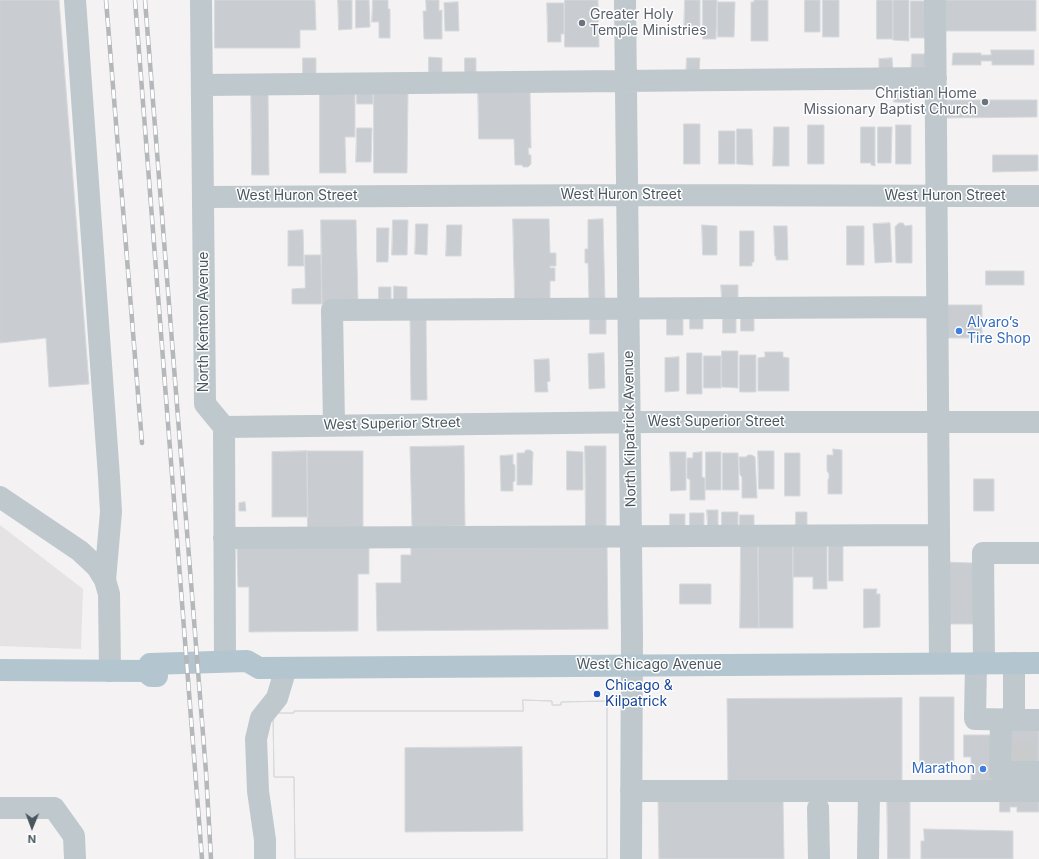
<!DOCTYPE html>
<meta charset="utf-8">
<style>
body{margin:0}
#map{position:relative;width:1039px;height:859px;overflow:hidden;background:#f4f2f2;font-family:Inter,sans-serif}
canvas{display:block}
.north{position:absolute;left:12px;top:807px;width:40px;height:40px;-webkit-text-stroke:3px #fff;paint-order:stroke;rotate:181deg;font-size:11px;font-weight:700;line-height:16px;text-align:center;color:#4a575f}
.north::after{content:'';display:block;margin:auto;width:14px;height:18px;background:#4a575f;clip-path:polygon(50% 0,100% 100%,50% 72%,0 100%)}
</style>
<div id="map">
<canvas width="1039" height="859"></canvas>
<div class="north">N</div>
</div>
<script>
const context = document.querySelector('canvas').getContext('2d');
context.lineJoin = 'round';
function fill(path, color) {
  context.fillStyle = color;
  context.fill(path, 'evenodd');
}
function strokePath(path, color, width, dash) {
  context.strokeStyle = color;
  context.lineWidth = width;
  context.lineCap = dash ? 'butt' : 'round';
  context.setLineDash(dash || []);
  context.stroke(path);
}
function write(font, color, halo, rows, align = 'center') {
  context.font = font + ' Inter,sans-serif';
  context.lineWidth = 3;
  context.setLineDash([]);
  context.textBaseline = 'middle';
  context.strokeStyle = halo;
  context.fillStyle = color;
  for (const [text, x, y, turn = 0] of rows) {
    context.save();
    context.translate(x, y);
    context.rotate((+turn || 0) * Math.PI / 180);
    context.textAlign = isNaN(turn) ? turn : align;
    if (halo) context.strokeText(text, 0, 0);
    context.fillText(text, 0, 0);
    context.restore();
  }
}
fill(new Path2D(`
 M 0,525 L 83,589 L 81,649 L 0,646 Z`), '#e5e3e4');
const building = new Path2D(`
 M 0,0 L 59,0 L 89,384 L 49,387 L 46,338 L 0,343 Z
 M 215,0 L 315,0 L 316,30 L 300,30 L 300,48 L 215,48 Z
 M 338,0 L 352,0 L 352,29 L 339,30 Z
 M 356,0 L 369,0 L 370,27 L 356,28 Z
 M 373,0 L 388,0 L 388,9 L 390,9 L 390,38 L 379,38 L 379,22 L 372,22 Z
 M 426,0 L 439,0 L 439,11 L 442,10 L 442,39 L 424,39 L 423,11 L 426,11 Z
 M 565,0 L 598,0 L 599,47 L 565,47 Z
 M 685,0 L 700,0 L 700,31 L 684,31 Z
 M 703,0 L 717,0 L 716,39 L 703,39 Z
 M 754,0 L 768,0 L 768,41 L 751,41 L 751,2 L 754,2 Z
 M 805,0 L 820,0 L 820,32 L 805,32 Z
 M 823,0 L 839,0 L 839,37 L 823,37 Z
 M 877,0 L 893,0 L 893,39 L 877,39 Z
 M 893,0 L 909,0 L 909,41 L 893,40 Z
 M 941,0 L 1036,0 L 1036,31 L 941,31 Z
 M 911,1 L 927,1 L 927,38 L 911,38 Z
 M 458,2 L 459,31 L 445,31 L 444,3 Z
 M 718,2 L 735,2 L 734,37 L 718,37 Z
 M 547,3 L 564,3 L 564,34 L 561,34 L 561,42 L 548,42 Z
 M 991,50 L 1034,50 L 1034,65 L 992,65 L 992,61 L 981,61 L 981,65 L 952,65 L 953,53 L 981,53 L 981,55 L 991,55 Z
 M 912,54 L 926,54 L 925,73 L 911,72 Z
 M 429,57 L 442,58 L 442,73 L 429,73 Z
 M 303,58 L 316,58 L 316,75 L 303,75 Z
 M 465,58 L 476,58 L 476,73 L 465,73 Z
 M 687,58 L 700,58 L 699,73 L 686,73 Z
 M 892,58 L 893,73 L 879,73 L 879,59 Z
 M 895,88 L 910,88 L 910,103 L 894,102 Z
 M 478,89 L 530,89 L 531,148 L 528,148 L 529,155 L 531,155 L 531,164 L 528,167 L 523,167 L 522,165 L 515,165 L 514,139 L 479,139 Z
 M 320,90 L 355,90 L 355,137 L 345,137 L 346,173 L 320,173 Z
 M 374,90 L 408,90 L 407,173 L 374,173 Z
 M 251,91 L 268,91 L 269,175 L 252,175 Z
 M 357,91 L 373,91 L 373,104 L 357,104 Z
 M 941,100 L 1037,100 L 1037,117 L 941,118 Z
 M 684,124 L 700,124 L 700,164 L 684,164 Z
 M 808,125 L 824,125 L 824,164 L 808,164 Z
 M 896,125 L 911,125 L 911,164 L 896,164 Z
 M 774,127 L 789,127 L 789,166 L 773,166 Z
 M 861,127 L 875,127 L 875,166 L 871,165 L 871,163 L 861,163 Z
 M 878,127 L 892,127 L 891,163 L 878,163 Z
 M 357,128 L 372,128 L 371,162 L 356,162 Z
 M 737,129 L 752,129 L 753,165 L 737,164 Z
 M 719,131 L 735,131 L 735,164 L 719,164 Z
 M 993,155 L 1038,155 L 1038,171 L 993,172 Z
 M 513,219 L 549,219 L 550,253 L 556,253 L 556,266 L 550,266 L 550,268 L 555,268 L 555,281 L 550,281 L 550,302 L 515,302 Z
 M 603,219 L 605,301 L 589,301 L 588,263 L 585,263 L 585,249 L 588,249 L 588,220 Z
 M 321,220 L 356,220 L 358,303 L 322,304 Z
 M 393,220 L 408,220 L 407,255 L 392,255 Z
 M 890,223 L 892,262 L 875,263 L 873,224 Z
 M 899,223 L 903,223 L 905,226 L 912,225 L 912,263 L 896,263 L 895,227 Z
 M 416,224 L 428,224 L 427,255 L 415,254 Z
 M 447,225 L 462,225 L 461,256 L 446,256 Z
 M 702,225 L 717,226 L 717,255 L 703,255 Z
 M 774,226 L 787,226 L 788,260 L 776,260 L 776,256 L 775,256 Z
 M 847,226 L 864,226 L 864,265 L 847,265 Z
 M 377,228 L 389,228 L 388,262 L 377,262 Z
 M 303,230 L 304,266 L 288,266 L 288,231 Z
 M 740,231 L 754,231 L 754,262 L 752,262 L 752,266 L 740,266 Z
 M 305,255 L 321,255 L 322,304 L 292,304 L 292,289 L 305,288 Z
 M 986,271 L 1024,271 L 1024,285 L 986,285 Z
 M 721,285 L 738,285 L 738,299 L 722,299 Z
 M 394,286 L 407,287 L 407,300 L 394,300 Z
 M 379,287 L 391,287 L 391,299 L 379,299 Z
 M 944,305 L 982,305 L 982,338 L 944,338 Z
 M 590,314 L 606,315 L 606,334 L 590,334 Z
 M 426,316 L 427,400 L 411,400 L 410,317 Z
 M 690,316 L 703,316 L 703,329 L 690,329 Z
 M 667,317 L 683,317 L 683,335 L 667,335 Z
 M 741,317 L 754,317 L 754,331 L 741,331 Z
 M 723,318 L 736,318 L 736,333 L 723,333 Z
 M 722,351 L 738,351 L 738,388 L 722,387 Z
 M 765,352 L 783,352 L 783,357 L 789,358 L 789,391 L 758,391 L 758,358 L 765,357 Z
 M 604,353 L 605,388 L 589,389 L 588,354 Z
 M 687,353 L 702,353 L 702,394 L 687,394 Z
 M 740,355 L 756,355 L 756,392 L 740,392 Z
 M 704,356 L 721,356 L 721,388 L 704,388 Z
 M 679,357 L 679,391 L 665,392 L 665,358 Z
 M 549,359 L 550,381 L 547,382 L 548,392 L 535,392 L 534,360 Z
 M 464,446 L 465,526 L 412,527 L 410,447 Z
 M 585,446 L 606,446 L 606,529 L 586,529 Z
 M 833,449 L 842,450 L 842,494 L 828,494 L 828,479 L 829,479 L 829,474 L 827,471 L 827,455 L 833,455 Z
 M 526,450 L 530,450 L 533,452 L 532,485 L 517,485 L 517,453 L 524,453 Z
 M 307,451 L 308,517 L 272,517 L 272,452 Z
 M 307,451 L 363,451 L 363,533 L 308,533 Z
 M 567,451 L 583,452 L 583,490 L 567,490 Z
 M 758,451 L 774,451 L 774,489 L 759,489 Z
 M 670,452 L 686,452 L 686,490 L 671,491 Z
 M 702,452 L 702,477 L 705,478 L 705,500 L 690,500 L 690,480 L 687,478 L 687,458 L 693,458 L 693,453 Z
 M 706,452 L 721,452 L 721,490 L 706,490 Z
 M 723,453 L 738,453 L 739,490 L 723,490 Z
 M 785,453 L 800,453 L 800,496 L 785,496 Z
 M 513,455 L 513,464 L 515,465 L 515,481 L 513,482 L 513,491 L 501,491 L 500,456 Z
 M 748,455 L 752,455 L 755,457 L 757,498 L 742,498 L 742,477 L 740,475 L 739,457 L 746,457 Z
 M 974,479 L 994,479 L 994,511 L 974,511 Z
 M 245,502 L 246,511 L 239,511 L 239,503 Z
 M 707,510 L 718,510 L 718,527 L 708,527 Z
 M 722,512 L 738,512 L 738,528 L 722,528 Z
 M 796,512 L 807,512 L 807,527 L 796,527 Z
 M 690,513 L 704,513 L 704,529 L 690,529 Z
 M 670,514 L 685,514 L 685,529 L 670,529 Z
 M 740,515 L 754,515 L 754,529 L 740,529 Z
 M 758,541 L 793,541 L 793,628 L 759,628 Z
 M 793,541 L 827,541 L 827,589 L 813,589 L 813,577 L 793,577 Z
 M 829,541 L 843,541 L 843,581 L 829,581 Z
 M 741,542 L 758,546 L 759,628 L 740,628 Z
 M 607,543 L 608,629 L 377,631 L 376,583 L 401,583 L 401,555 L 411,555 L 411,544 Z
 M 369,545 L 369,574 L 358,574 L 358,631 L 249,632 L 249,587 L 238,587 L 237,546 Z
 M 946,562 L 973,563 L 976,624 L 947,624 Z
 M 680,584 L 711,584 L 711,604 L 680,604 Z
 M 864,589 L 877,589 L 876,594 L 880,594 L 880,627 L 864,628 Z
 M 920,697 L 954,697 L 954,767 L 920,767 Z
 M 902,698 L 902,784 L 728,785 L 727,699 Z
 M 523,700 L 552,701 L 552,705 L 561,705 L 561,702 L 607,701 L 607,859 L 295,859 L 294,777 L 274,777 L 273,713 L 294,713 L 294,711 L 523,711 ZM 522,747 L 523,831 L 405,832 L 405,748 Z
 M 523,700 L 552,701 L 552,705 L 561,705 L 561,702 L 607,701 L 607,859 L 295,859 L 294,777 L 274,777 L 273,713 L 294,713 L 294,711 L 523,711 Z
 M 1039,727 L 1039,762 L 1003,763 L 1003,728 Z
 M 964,735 L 994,735 L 995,781 L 971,781 L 971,757 L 964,757 Z
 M 1000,794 L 1039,794 L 1039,812 L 1017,812 L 1017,807 L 1010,807 L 1010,812 L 1000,812 Z
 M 887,797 L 910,797 L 910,859 L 888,859 Z
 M 783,798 L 784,859 L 659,859 L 658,799 Z
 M 924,829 L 1013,831 L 1013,859 L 921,859 L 921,841 L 924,841 Z`);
fill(building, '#c9cdd1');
strokePath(building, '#d6d9dc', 1);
strokePath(new Path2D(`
 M 1023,763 L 1023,727`), '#cacbcd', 22, [22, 11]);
strokePath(new Path2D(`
 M 75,0 L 109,477 L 111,512 L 105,580
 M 201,0 L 205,404 L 224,427 L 225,661
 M 625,0 L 632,634 L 631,859
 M 935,0 L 940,663
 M 202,85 L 936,78
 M 203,197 L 627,195 L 1039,196
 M 334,425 L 332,310 L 937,307
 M 224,427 L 650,422 L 1039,422
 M 0,497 L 80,551 L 97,567 L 105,580 L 109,594 L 110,671
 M 224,538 L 939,535
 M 976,663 L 975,719 L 1039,720
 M 984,663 L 983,553 L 1039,553
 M 1001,720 L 1000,772 L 1039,772
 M 1014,720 L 1014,663
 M 631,791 L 1039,791
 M 0,808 L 54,808 L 74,836 L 75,859
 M 818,808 L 819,859
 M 265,859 L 265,840 L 258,791 L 256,739 L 261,718 L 277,698 L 286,668
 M 868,859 L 869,791`), '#bec8cd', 22);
strokePath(new Path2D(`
 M 0,670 L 145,671 L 151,676 L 157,676
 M 145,671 L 150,664 L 247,661 L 259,668 L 1039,663`), '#b3c5cf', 22);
const rail = new Path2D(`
 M 106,0 L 142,443
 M 135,0 L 202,859
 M 145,0 L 206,772 L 211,859`);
strokePath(rail, '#b4b8bb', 4.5);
strokePath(rail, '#fff', 3, [9]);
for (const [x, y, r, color] of [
 [582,23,4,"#6b7280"],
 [985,102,4,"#6b7280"],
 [959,331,4,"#3f7fe0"],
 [597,694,4,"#1a4fb4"],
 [983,769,4,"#3f7fe0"]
]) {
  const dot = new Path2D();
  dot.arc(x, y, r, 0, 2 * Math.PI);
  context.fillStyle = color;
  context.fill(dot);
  strokePath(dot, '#fff', 1.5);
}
write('14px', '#5b616d', '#fff', [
 ["Greater Holy",590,15],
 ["Temple Ministries",590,31],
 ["Christian Home",977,94,"right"],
 ["Missionary Baptist Church",977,110,"right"]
], 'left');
write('14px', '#4a575f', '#fff', [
 ["West Huron Street",621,195],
 ["West Huron Street",297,196],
 ["West Huron Street",945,196],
 ["North Kenton Avenue",204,322,-90],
 ["West Superior Street",716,422],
 ["West Superior Street",392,424,-1],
 ["North Kilpatrick Avenue",630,429,-91],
 ["West Chicago Avenue",649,665]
]);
write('14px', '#366cbe', '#fff', [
 ["Alvaro’s",967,323],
 ["Tire Shop",967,339],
 ["Marathon",975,769,"right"]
], 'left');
write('14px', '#164399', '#fff', [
 ["Chicago &",605,686],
 ["Kilpatrick",605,702]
], 'left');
</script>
